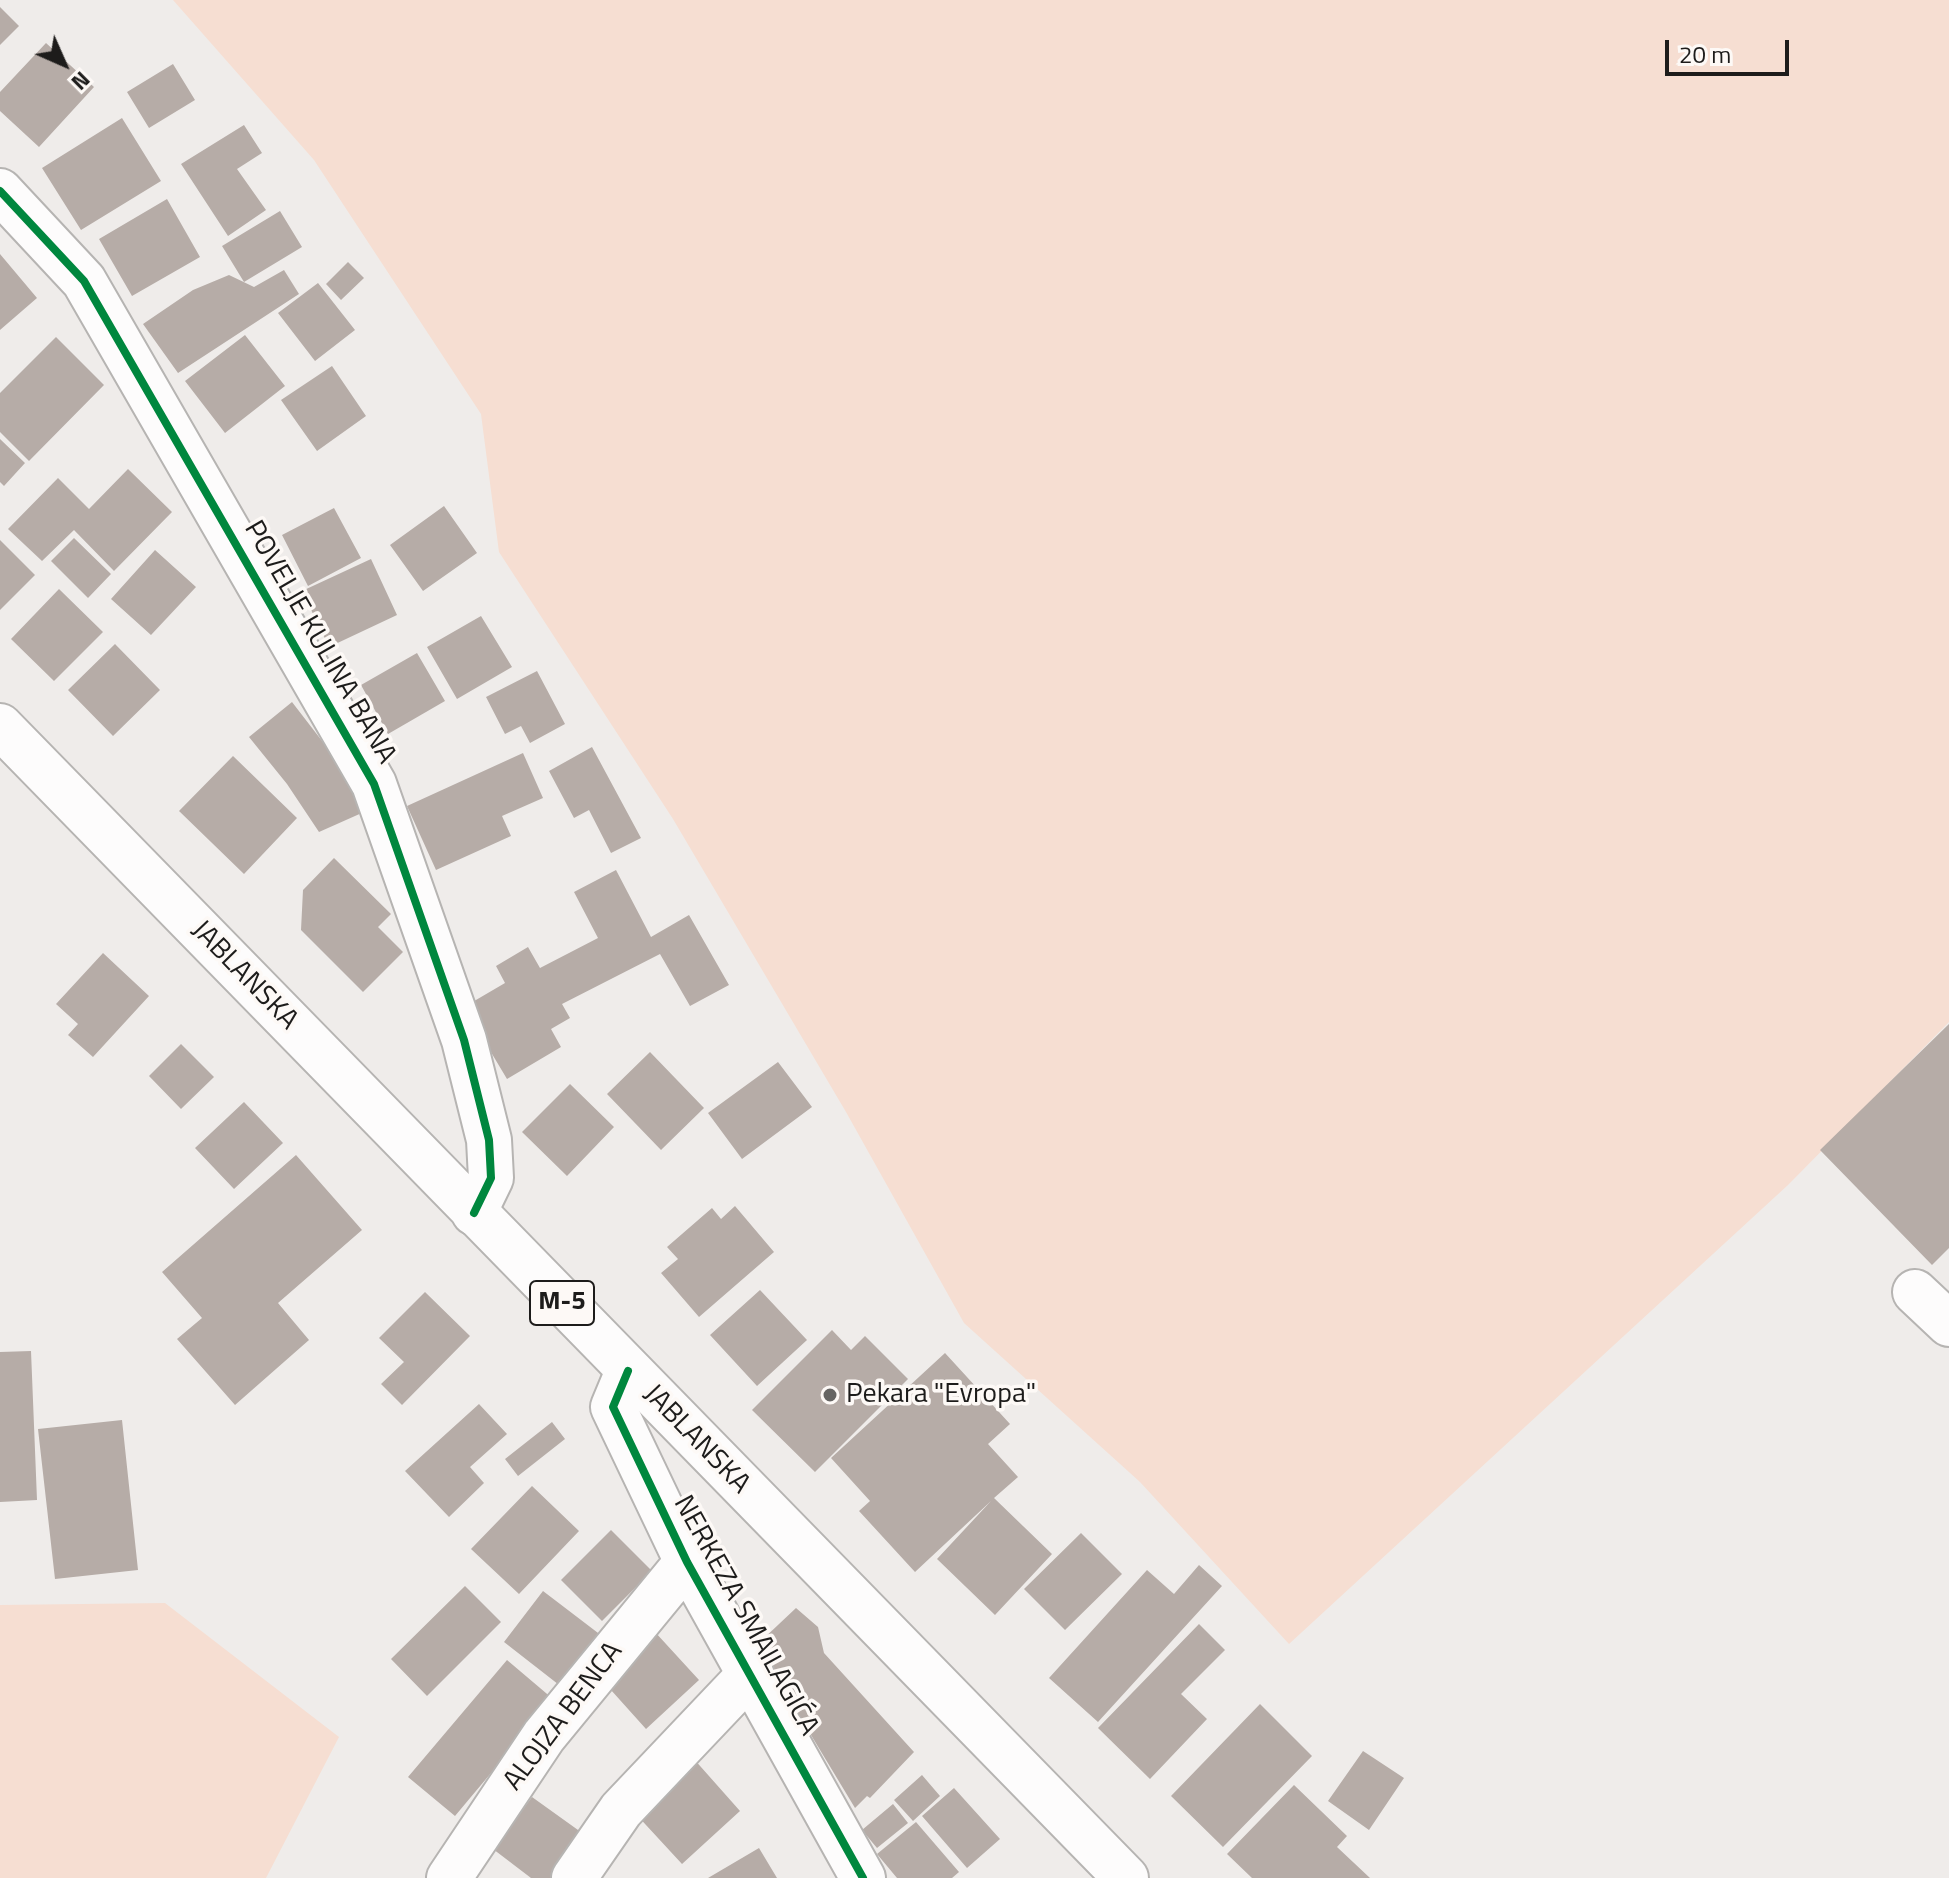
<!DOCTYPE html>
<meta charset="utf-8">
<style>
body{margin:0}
#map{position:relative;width:1949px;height:1878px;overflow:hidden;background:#efecea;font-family:"Titillium Web",sans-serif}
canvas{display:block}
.north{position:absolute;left:24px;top:24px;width:80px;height:80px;-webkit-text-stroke:6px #fdf9f6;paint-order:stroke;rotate:135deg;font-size:22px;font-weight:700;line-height:32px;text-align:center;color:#1d1c1b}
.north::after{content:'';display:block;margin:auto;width:28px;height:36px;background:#1d1c1b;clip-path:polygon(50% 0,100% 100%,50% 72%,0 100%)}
.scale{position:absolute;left:1665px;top:40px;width:124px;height:36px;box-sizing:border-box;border:4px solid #1d1c1b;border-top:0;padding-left:10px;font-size:24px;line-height:28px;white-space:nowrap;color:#1d1c1b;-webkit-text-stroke:6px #fdf9f6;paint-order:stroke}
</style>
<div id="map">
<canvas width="1949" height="1878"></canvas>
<div class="north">N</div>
<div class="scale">20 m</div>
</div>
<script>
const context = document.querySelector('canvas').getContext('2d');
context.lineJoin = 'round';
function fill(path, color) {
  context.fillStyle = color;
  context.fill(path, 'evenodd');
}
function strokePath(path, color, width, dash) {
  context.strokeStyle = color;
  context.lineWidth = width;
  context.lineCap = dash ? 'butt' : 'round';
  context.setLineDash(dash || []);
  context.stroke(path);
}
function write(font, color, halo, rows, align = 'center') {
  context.font = font + ' "Titillium Web",sans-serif';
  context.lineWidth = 7;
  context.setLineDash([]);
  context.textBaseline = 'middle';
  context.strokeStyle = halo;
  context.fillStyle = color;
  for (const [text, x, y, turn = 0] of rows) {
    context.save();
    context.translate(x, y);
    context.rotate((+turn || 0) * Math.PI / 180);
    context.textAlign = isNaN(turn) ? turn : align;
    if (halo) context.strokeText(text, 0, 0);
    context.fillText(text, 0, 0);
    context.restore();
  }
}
fill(new Path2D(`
 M 173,0 L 1949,0 L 1949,1022 L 1788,1185 L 1289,1644 L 1140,1482 L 964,1323 L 846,1112 L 673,819 L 499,552 L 481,414 L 314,160 Z
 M 165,1603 L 339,1737 L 266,1878 L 0,1878 L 0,1605 Z`), '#f6ded2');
fill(new Path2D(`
 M 0,7 L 19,26 L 0,45 Z
 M 46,43 L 94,87 L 39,147 L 0,111 L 0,92 Z
 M 173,64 L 195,100 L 149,128 L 127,92 Z
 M 122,118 L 161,181 L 81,230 L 42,168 Z
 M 244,125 L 262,153 L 237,169 L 266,210 L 228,236 L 181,164 Z
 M 167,199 L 200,257 L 132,296 L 99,239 Z
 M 280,211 L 302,247 L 244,282 L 222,246 Z
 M 0,254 L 37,298 L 0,330 Z
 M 348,262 L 364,278 L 341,300 L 326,284 Z
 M 284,270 L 299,294 L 178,373 L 143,324 L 193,290 L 229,275 L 254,287 Z
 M 318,283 L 355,330 L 315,361 L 278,313 Z
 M 245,335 L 285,386 L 225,433 L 185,381 Z
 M 56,337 L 104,385 L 29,461 L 0,432 L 0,393 Z
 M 332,366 L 366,416 L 317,451 L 281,400 Z
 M 0,439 L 25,463 L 4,486 L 0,482 Z
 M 128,469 L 172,512 L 114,571 L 74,530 L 42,561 L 8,529 L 58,478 L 89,509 Z
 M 444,506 L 477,553 L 423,591 L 390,545 Z
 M 334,508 L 361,558 L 308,586 L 282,535 Z
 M 74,538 L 111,574 L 88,598 L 51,561 Z
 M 0,540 L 35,575 L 0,610 Z
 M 155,550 L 196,587 L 151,635 L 111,599 Z
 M 371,559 L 397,615 L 329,647 L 302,591 Z
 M 59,589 L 103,632 L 54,681 L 11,639 Z
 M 481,616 L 512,667 L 457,699 L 427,647 Z
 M 115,644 L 160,690 L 113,736 L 68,690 Z
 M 417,653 L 445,701 L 388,734 L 361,685 Z
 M 537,671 L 565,724 L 530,743 L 521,726 L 505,734 L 486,697 Z
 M 292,702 L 329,750 L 364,812 L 319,832 L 287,784 L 249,737 Z
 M 592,747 L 641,838 L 611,853 L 589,810 L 574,818 L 549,771 Z
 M 523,753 L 543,798 L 502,816 L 511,836 L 436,870 L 407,806 Z
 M 233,756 L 297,818 L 244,874 L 179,811 Z
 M 334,858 L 391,914 L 378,927 L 403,952 L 363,992 L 301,930 L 303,890 Z
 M 616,870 L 651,937 L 689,915 L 729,985 L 690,1006 L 660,954 L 562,1004 L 570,1018 L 551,1029 L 561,1047 L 507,1079 L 464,1007 L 505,983 L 496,966 L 528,947 L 540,968 L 598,938 L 574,892 Z
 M 103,953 L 149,996 L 93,1057 L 68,1035 L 78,1024 L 56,1004 Z
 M 1949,1024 L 1949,1248 L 1932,1265 L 1820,1150 Z
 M 181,1044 L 214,1077 L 181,1109 L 149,1076 Z
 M 650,1052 L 704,1108 L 661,1150 L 607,1094 Z
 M 778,1062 L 812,1107 L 742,1159 L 708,1113 Z
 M 570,1084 L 614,1127 L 567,1176 L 522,1132 Z
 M 244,1102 L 283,1143 L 234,1189 L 195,1148 Z
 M 296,1155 L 362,1230 L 278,1303 L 309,1340 L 235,1405 L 177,1339 L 202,1318 L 162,1272 Z
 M 735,1206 L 774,1252 L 699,1317 L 661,1273 L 678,1259 L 667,1247 L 712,1208 L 721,1219 Z
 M 760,1290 L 807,1340 L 757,1386 L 710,1335 Z
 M 425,1292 L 470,1336 L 402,1405 L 381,1384 L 404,1362 L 379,1338 Z
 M 832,1330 L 851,1350 L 865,1336 L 908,1379 L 815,1472 L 752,1410 Z
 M 31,1351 L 37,1500 L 0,1502 L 0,1352 Z
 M 945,1353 L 1010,1424 L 988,1444 L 1018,1477 L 994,1498 L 1052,1554 L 995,1615 L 937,1559 L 991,1501 L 915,1572 L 859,1511 L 870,1501 L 831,1458 Z
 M 479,1404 L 507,1434 L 470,1467 L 484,1483 L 449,1517 L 405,1471 Z
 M 122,1420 L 138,1570 L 55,1579 L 38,1429 Z
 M 552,1422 L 565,1439 L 518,1476 L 505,1459 Z
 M 532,1486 L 579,1531 L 519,1594 L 471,1549 Z
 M 611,1530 L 652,1571 L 602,1621 L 561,1580 Z
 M 1081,1533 L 1122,1574 L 1065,1630 L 1024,1589 Z
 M 1199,1565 L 1222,1586 L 1098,1722 L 1049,1678 L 1147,1570 L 1174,1594 Z
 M 465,1586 L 501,1622 L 427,1696 L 391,1659 Z
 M 543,1591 L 602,1636 L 563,1688 L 504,1642 Z
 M 796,1608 L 818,1627 L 824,1653 L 914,1752 L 870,1798 L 867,1796 L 855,1808 L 770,1667 L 761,1641 Z
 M 1199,1624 L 1225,1650 L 1181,1694 L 1207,1719 L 1150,1779 L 1098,1728 Z
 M 655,1632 L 699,1680 L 646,1729 L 602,1680 Z
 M 507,1660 L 553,1699 L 455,1816 L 408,1777 Z
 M 1260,1704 L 1312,1756 L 1223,1847 L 1171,1796 Z
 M 1363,1751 L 1404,1778 L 1369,1830 L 1328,1801 Z
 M 693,1758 L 740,1811 L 682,1864 L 634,1812 Z
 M 922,1775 L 940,1796 L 913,1821 L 894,1800 Z
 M 1294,1785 L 1347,1836 L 1337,1847 L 1370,1878 L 1252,1878 L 1227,1854 Z
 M 954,1788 L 1000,1839 L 967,1868 L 922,1816 Z
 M 532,1797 L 585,1835 L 554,1878 L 531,1878 L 493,1849 Z
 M 893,1804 L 908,1823 L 877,1848 L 862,1830 Z
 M 916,1822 L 959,1872 L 952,1878 L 897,1878 L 877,1854 Z
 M 759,1848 L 777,1878 L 708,1878 Z`), '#b6aca7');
const minor = new Path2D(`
 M 0,191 L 84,281 L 374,784 L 464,1040 L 489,1140 L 491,1178 L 474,1213
 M 1915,1292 L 1949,1324
 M 628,1371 L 613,1407 L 687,1562 L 863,1878
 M 449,1878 L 544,1736 L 687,1562
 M 574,1878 L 621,1810 L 751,1673`);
const major = new Path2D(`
 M 0,726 L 1126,1878`);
strokePath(minor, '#b6b4b2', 48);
strokePath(major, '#b6b4b2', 48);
strokePath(minor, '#fdfcfc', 44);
strokePath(major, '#fdfcfc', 44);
strokePath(new Path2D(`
 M 0,191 L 84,281 L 374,784 L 464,1040 L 489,1140 L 491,1178 L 474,1213
 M 628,1371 L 613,1407 L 687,1562 L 863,1878`), '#00873e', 8);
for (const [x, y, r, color] of [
 [830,1395,8,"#666563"]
]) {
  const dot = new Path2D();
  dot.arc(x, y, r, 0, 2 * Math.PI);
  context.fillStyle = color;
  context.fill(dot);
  strokePath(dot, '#fdf9f6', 3);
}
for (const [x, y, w] of [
 [562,1303,64]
]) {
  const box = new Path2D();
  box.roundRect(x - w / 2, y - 22, w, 44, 6);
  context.fillStyle = '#fdf9f6';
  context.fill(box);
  strokePath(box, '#1d1c1b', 2);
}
write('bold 26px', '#1d1c1b', null, [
 ["M-5",562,1303]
]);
write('28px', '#1d1c1b', '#fdf9f6', [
 ["POVELJE KULINA BANA",319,643,60],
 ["JABLANSKA",244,976,46],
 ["JABLANSKA",696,1440,46],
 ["NERKEZA SMAILAGIĆA",745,1616,61],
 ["ALOJZA BENCA",564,1717,-53]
]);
write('28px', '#1d1c1b', '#fdf9f6', [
 ["Pekara \"Evropa\"",846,1395]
], 'left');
</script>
